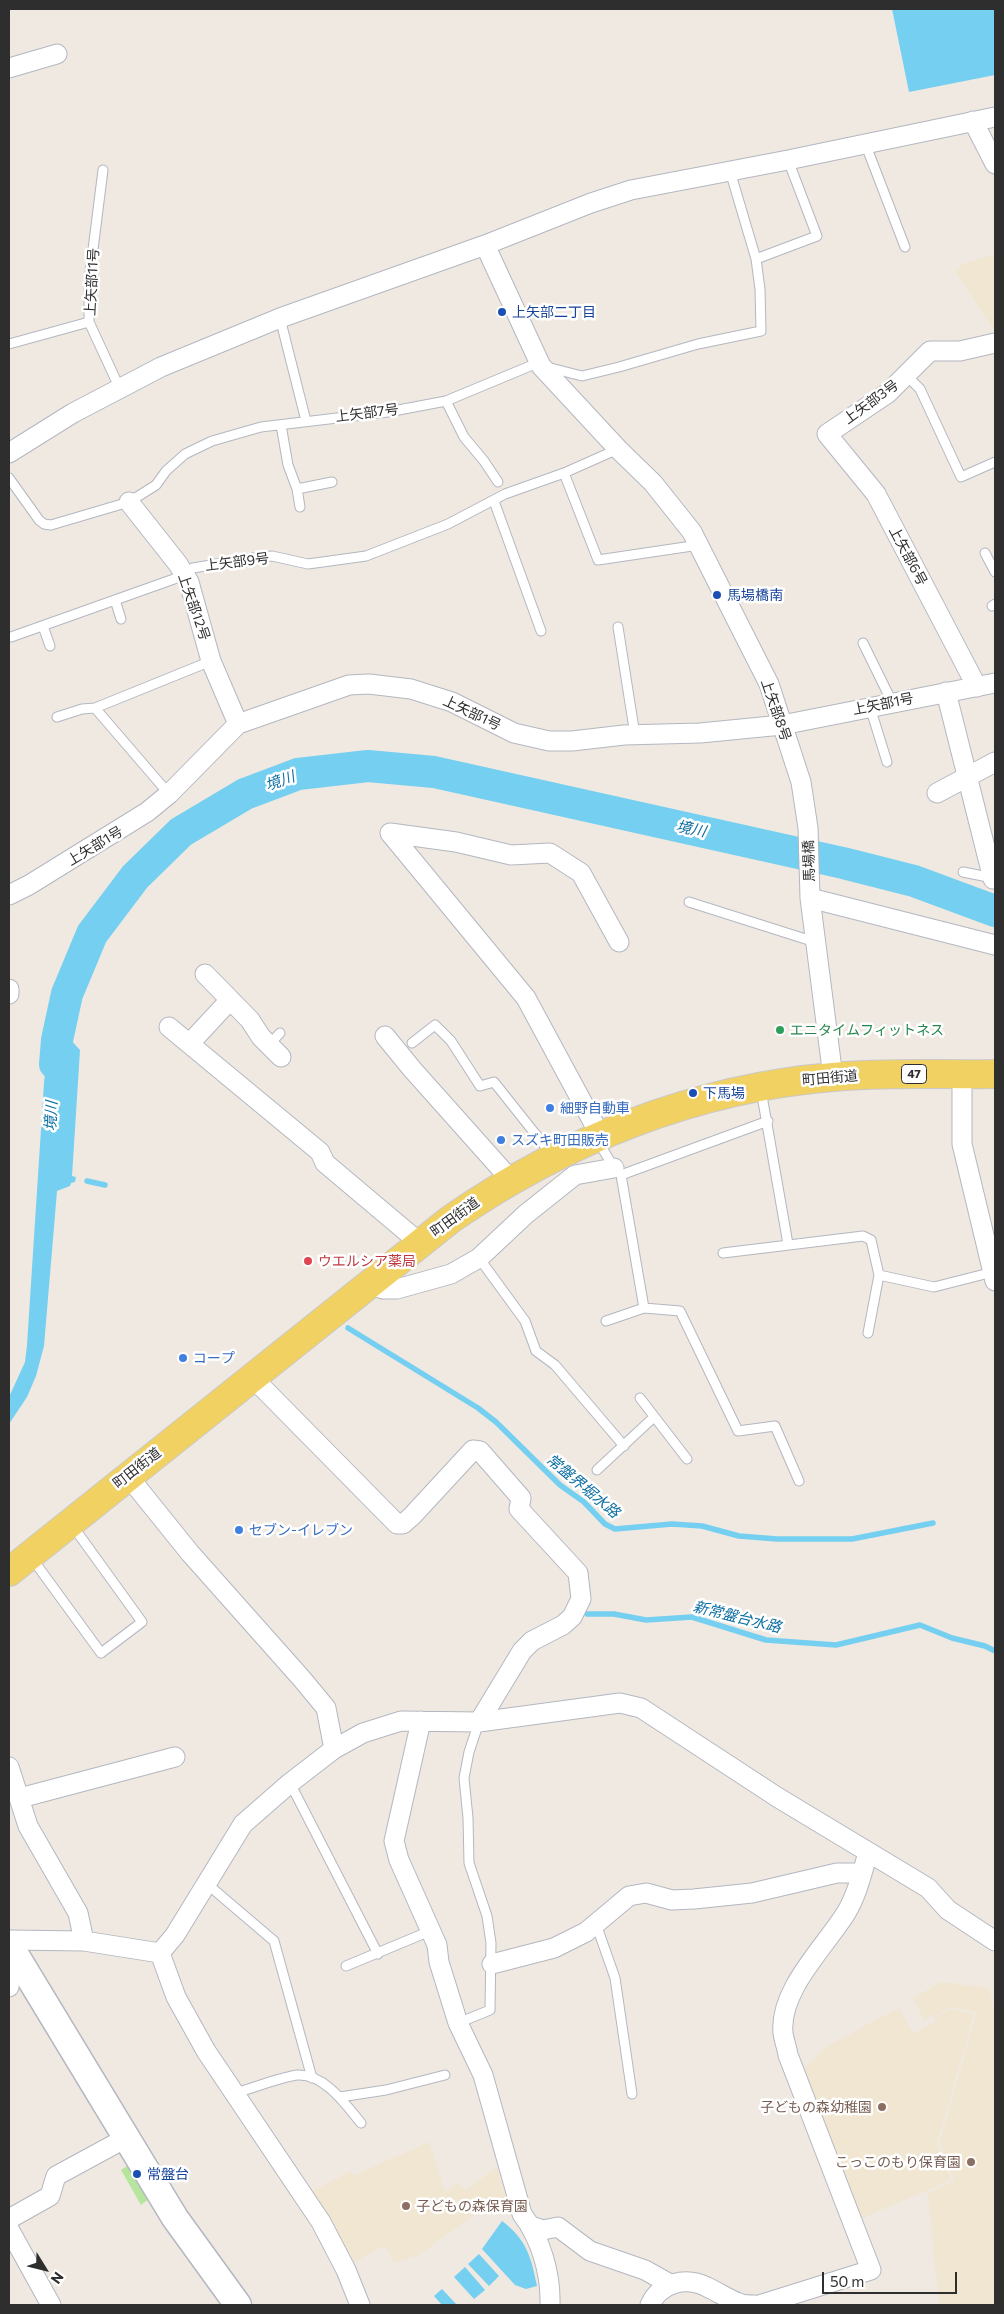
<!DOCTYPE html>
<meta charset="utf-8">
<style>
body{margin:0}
#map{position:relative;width:1004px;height:2314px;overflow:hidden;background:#efe9e1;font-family:Commissioner,sans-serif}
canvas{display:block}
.frame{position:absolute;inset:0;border:10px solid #2e2e2e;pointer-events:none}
.north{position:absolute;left:20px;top:2244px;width:50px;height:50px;-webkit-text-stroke:4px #fff;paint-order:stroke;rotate:126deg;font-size:14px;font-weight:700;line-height:20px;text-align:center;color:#2e2e2e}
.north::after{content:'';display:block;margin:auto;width:18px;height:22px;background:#2e2e2e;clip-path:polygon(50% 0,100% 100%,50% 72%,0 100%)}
.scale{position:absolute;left:822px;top:2272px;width:135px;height:22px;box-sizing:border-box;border:2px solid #2e2e2e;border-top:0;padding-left:6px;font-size:15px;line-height:18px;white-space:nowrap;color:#2e2e2e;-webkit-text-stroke:4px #fff;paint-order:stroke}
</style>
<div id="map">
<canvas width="1004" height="2314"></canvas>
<div class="frame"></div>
<div class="north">N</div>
<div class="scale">50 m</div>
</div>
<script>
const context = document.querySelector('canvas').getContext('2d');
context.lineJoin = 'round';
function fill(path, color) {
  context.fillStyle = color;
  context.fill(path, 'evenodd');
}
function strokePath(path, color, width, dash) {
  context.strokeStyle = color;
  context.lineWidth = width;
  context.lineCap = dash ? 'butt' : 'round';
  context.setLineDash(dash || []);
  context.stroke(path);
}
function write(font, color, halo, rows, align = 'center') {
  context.font = font + ' Commissioner,"Noto Sans JP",sans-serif';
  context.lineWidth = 5;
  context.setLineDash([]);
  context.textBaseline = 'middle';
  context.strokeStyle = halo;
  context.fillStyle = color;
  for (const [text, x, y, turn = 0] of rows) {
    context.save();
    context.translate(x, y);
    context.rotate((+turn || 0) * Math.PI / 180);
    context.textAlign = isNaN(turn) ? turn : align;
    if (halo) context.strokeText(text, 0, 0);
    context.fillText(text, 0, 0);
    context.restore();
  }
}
fill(new Path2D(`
 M 995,254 L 995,332 L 956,272 L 963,264 Z
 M 941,1982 L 989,1988 L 995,2013 L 995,2305 L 939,2305 L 928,2193 L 954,2181 L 940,2142 L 977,2012 L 952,2007 L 924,2020 L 913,1998 Z
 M 899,2008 L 913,2034 L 936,2022 L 934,2017 L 951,2009 L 974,2014 L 937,2143 L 951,2180 L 860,2219 L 803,2070 L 826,2047 Z
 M 429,2142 L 445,2192 L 459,2182 L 465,2190 L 497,2167 L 507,2202 L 482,2209 L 419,2255 L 394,2263 L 385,2245 L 351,2264 L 309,2193 L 351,2171 L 353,2176 Z`), '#f0e6d1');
fill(new Path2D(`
 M 130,2164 L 150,2198 L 141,2205 L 121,2170 Z`), '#b6e59e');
fill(new Path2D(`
 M 892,9 L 995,9 L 995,75 L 909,92 Z
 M 56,1008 L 68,1037 L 80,1050 L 72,1176 L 76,1177 L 75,1182 L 71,1183 L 70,1186 L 57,1191 L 44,1346 L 36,1376 L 27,1397 L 9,1424 L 9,1397 L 25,1362 L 27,1345 L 44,1083 L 49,1033 Z
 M 502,2221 C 527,2240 531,2257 537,2286 L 526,2289 L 515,2285 L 482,2249 Z
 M 479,2254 L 499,2276 L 489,2286 L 468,2264 Z
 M 465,2267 L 485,2290 L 474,2299 L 454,2277 Z
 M 442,2289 L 457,2305 L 442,2305 L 434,2296 Z`), '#75cff0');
strokePath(new Path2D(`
 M 87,1181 L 105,1185
 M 348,1328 L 478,1408 L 496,1422 L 560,1485 L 584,1502 L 605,1524 L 615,1529 L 672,1524 L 702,1526 L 739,1536 L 777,1539 L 852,1539 L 933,1523
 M 587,1614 L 614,1614 L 646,1620 L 692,1617 L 766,1640 L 836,1645 L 920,1625 L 952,1638 L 985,1646 L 995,1651`), '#75cff0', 5.5);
strokePath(new Path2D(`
 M 55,1064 L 57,1040 L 67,994 L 92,934 L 135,877 L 181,832 L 245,794 L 298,774 L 368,766 L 434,772 L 843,863 L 914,881 L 995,911`), '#75cff0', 32);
const lane = new Path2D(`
 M 865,143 L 905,247
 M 103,170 L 89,281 L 89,322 L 120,389
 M 756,259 L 817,236 L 788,160
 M 280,318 L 306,421
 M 9,344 L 89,322
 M 906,375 L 920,389 L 961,477 L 995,462
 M 446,401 L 464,437 L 484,461 L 498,482
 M 281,425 L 288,465 L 297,489 L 300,507
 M 564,473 L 598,560 L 699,545
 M 9,478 L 39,520 L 44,524 L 51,525 L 129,502 L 156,485 L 166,471 L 185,454 L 212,441 L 261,427 L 388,412 L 446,401 L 535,364 L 582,376 L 619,367 L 698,344 L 761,331 L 760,289 L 756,259 L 730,171
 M 297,489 L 332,482
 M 494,501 L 541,631
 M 985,553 L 995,572
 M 115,600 L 121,619
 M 992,606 L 995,604
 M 43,626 L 50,646
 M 618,627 L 635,735
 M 11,637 L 174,579 L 193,568 L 253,558 L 272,556 L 308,564 L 366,556 L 448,524 L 505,494 L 564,473 L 618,449
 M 863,643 L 892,702
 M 870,707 L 887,762
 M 95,708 L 169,794
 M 57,717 L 82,709 L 95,708 L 211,661
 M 963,872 L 993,878
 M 689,902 L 815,942
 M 412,1043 L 435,1025 L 451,1041 L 480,1086 L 494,1082 L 552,1155
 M 269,1045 L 280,1033
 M 761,1090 L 788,1244
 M 598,1141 L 614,1168 L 621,1175 L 768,1121
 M 723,1253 L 863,1236 L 871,1240 L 879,1275 L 868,1333
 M 479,1258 L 525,1321 L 536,1351 L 555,1365 L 624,1446
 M 879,1275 L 934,1287 L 993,1272
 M 644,1308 L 680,1311 L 738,1431 L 775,1426 L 799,1481
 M 606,1321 L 644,1308 L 621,1175
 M 640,1398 L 687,1459
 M 597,1470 L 654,1417
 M 31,1557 L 101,1653 L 142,1622 L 72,1525
 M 290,1783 L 378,1954
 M 206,1883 L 274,1941 L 312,2078
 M 596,1924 L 615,1978 L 632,2094
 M 346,1966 L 430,1931
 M 458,2023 L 490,2010 L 491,1943 L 487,1916 L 469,1863 L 468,1818 L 464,1778 L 469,1752 L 479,1722
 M 235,2093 C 251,2089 283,2076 298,2075 C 325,2074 346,2105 361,2123
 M 340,2097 L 386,2090 L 445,2075`);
const street = new Path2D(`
 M 9,68 L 57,54
 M 973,121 L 995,164
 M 485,245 L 541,366 L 618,449 L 653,483 L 692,532 L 769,684 L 801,782 L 808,828 L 810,898 L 833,1077
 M 9,453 L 73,413 L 161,367 L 280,318 L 485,245 L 591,203 L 631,190 L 788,160 L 995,117
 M 129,502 L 178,564 L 189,582 L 211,661 L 238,724
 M 977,687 L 876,494 L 827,434 L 888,393 L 930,351 L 960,351 L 995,343
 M 946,692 L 993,879
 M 937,793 L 995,762
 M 390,833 L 526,998 L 600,1135
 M 390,833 L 456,842 L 511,855 L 550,853 L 581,873 L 619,942
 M 9,895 L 29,885 L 147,812 L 169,794 L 238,724 L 349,685 L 369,684 L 411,689 L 452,702 L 514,733 L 549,741 L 572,741 L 624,735 L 700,733 L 782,725 L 995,683
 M 810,898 L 995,945
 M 205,974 L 250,1020 L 261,1037 L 281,1057
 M 9,989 L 9,994
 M 169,1027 L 320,1152 L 325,1163 L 420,1243
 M 385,1036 L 412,1069 L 511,1180
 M 190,1043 L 230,1000
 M 962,1075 L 962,1144 L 995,1281
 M 368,1284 L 383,1289 L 397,1289 L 451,1274 L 479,1258 L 526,1214 L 575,1175 L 614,1168
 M 252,1377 L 397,1524 L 403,1524 L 412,1516 L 473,1450 L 480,1451 L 521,1498 L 519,1509 L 578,1573 L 581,1599 L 572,1617 L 563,1625 L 532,1641 L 522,1651 L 479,1722
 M 128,1476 L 190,1553 L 302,1679 L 326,1708 L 334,1749
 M 421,1721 L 394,1841 L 399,1860 L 437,1945 L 439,1962 L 458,2023 L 483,2075 L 522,2214 C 541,2239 551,2274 550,2305
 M 9,1767 L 28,1826 L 78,1913 L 84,1941
 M 20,1798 L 175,1757
 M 9,1940 L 84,1941 L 160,1953 L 175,1935 L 243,1824 L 290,1783 L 334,1749 L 363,1733 L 401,1721 L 479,1722 L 620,1703 L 641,1708 L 777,1797 L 928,1888 L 948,1910 L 995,1941
 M 160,1953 L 176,1997 L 206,2051 L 321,2222 L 346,2270 L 360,2305
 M 492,1964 L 554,1948 L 586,1932 L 629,1896 L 646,1893 L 672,1900 L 694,1899 L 752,1893 L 837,1873 L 862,1873
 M 9,1987 L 14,1952
 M 9,2219 L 50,2196 L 56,2176 L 126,2138
 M 531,2226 L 543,2230 L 558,2227 L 590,2251 L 645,2270 L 670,2284
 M 9,2229 L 51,2305
 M 650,2305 C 660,2283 685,2276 707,2287 C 718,2292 728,2299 739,2303 C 743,2305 750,2305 755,2305
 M 759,2305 L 871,2270 L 788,2055 C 787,2048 784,2040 783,2033 C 779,1990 825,1947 846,1913 C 857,1895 862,1873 868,1853`);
const secondary = new Path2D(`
 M 9,1944 L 175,2218 L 238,2305`);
const primary = new Path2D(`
 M 9,1572 L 451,1219 C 564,1141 695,1088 833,1077 C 887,1072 941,1075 995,1074`);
strokePath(lane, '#b4b7c1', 11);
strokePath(street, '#b4b7c1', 21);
strokePath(secondary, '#b4b7c1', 29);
strokePath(primary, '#c9c9c9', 30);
strokePath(lane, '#fff', 9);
strokePath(street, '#fff', 19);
strokePath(secondary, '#fff', 26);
strokePath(primary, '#f2d163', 28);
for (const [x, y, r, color] of [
 [502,312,5,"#1a4fb4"],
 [717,595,5,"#1a4fb4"],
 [780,1030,5,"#2e9e5b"],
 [693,1093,5,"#1a4fb4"],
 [550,1108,5,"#3f7fe0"],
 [501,1140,5,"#3f7fe0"],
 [308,1261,5,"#e0444e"],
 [183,1358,5,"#3f7fe0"],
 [239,1530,5,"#3f7fe0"],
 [882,2107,5,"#8d6e63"],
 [971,2162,5,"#8d6e63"],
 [137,2174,5,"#1a4fb4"],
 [406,2206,5,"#8d6e63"]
]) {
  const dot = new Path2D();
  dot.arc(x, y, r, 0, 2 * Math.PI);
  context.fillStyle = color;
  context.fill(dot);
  strokePath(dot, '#fff', 2);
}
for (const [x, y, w] of [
 [914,1074,25]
]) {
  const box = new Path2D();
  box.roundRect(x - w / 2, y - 9.5, w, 19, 4);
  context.fillStyle = '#fff';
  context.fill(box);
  strokePath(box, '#2e2e2e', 1);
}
write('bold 12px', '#2e2e2e', null, [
 ["47",914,1074]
]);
write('14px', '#2e2e2e', '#fff', [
 ["上矢部11号",92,282,-87],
 ["上矢部3号",871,402,-36],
 ["上矢部7号",367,413,-7],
 ["上矢部6号",908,556,62],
 ["上矢部9号",237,562,-7],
 ["上矢部12号",194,607,71],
 ["上矢部1号",883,704,-11],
 ["上矢部8号",776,710,71],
 ["上矢部1号",472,713,25],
 ["上矢部1号",95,846,-31],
 ["馬場橋",809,861,-92],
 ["町田街道",830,1078,-5],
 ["町田街道",455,1217,-36],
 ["町田街道",137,1468,-38]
]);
write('14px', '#164399', '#fff', [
 ["上矢部二丁目",512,312],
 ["馬場橋南",727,595],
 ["下馬場",703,1093],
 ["常盤台",147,2174]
], 'left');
write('14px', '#27864d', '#fff', [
 ["エニタイムフィットネス",790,1030]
], 'left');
write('14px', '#366cbe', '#fff', [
 ["細野自動車",560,1108],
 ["スズキ町田販売",511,1140],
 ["コープ",193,1358],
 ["セブン-イレブン",249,1530]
], 'left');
write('14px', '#be3a42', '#fff', [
 ["ウエルシア薬局",318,1261]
], 'left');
write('14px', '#785e54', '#fff', [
 ["子どもの森幼稚園",872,2107],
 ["こっこのもり保育園",961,2162],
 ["子どもの森保育園",416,2206,"left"]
], 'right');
write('italic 15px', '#0d6fa3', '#fff', [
 ["境川",280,781,-20],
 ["境川",691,829,12],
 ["境川",51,1116,-87],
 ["常盤界堀水路",583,1486,40],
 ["新常盤台水路",737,1617,14]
]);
</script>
